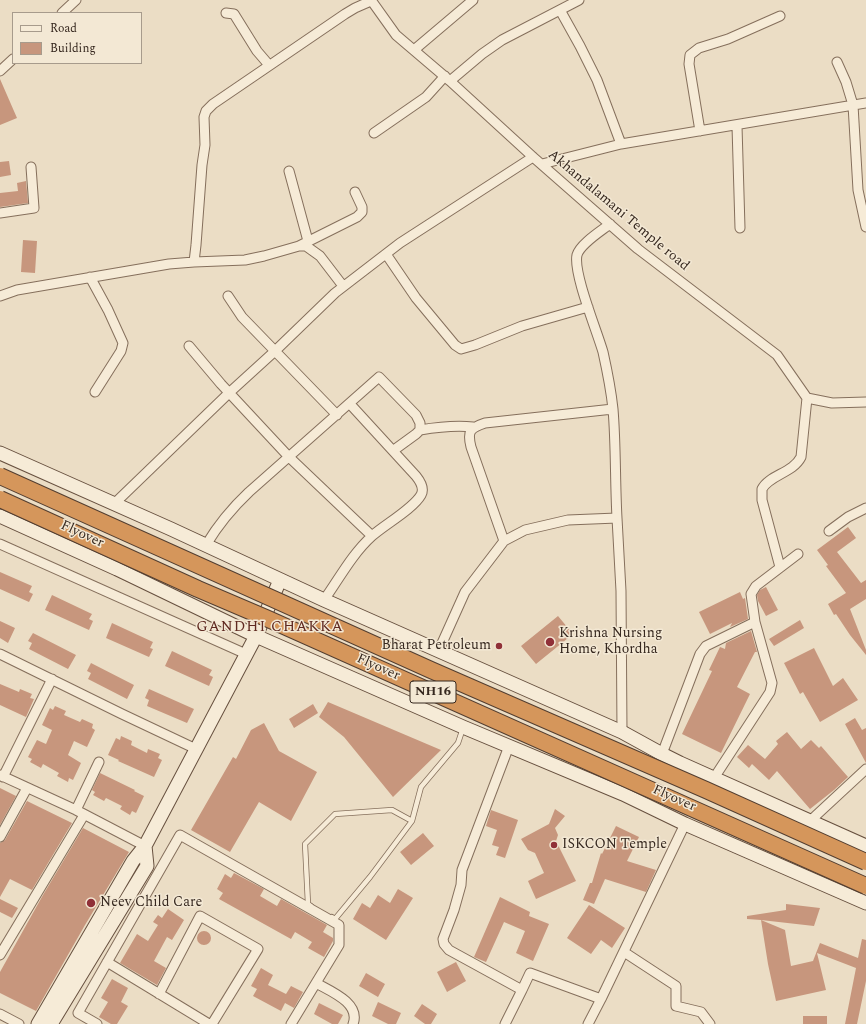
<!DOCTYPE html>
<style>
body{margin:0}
#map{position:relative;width:866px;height:1024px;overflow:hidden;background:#ebddc5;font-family:Spectral,serif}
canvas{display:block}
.legend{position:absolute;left:12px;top:12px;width:130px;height:52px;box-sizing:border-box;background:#f3e8d4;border:1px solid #a79b8c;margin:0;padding:5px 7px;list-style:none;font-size:12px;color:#36281f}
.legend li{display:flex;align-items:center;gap:8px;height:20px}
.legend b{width:20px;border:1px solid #a79b8c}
</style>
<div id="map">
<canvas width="866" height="1024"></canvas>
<ul class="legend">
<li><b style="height:5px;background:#f6ebd7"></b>Road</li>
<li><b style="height:11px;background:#c7967d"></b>Building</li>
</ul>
</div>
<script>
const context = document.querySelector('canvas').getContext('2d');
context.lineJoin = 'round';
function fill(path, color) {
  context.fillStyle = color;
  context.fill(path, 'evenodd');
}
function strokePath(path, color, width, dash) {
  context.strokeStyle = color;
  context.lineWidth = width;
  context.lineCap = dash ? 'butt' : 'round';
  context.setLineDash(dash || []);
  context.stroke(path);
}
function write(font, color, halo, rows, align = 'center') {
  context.font = font + ' Spectral,serif';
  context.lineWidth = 3;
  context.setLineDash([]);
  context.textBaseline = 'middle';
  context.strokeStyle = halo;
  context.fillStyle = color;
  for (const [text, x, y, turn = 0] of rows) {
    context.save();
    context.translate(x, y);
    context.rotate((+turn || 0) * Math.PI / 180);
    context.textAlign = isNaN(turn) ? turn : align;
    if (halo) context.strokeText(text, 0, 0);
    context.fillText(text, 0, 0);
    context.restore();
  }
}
fill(new Path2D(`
 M 0,79 L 17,118 L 0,125 Z
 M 9,161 L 11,175 L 0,177 L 0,162 Z
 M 26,181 L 28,203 L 0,207 L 0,193 L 18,191 L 17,183 Z
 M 23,240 L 37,241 L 35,273 L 21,272 Z
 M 848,527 L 856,538 L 837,552 L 861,583 L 866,580 L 866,599 L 850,609 L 866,650 L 866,655 L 850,635 L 836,614 L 834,615 L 828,604 L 846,593 L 826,566 L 828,565 L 817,550 Z
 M 0,572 L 32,586 L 29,592 L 33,594 L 29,602 L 0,589 Z
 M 766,587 L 778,610 L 766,616 L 758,601 L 757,595 L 760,590 Z
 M 740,592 L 743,599 L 745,598 L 748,619 L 730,627 L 732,623 L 710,634 L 699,612 Z
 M 52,595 L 92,614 L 89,619 L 93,621 L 89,630 L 45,610 Z
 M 558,616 L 573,634 L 536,664 L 521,646 Z
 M 800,620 L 804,628 L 774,646 L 769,639 Z
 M 0,621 L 15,628 L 8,643 L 0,638 Z
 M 112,623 L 153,642 L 150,648 L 153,649 L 149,657 L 106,638 Z
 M 751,631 L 757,652 L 755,652 L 737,687 L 750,694 L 721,753 L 682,734 L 712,671 L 709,670 L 720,647 L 725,649 L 726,643 Z
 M 33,633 L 76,655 L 68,669 L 29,649 L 32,643 L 28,641 Z
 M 814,648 L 833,686 L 843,678 L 858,700 L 820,722 L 803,692 L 800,694 L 784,663 Z
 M 172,651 L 212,670 L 209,675 L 213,677 L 209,686 L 165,666 Z
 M 91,663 L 134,685 L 127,699 L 88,679 L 91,673 L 87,671 Z
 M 0,684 L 19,692 L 20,689 L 32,694 L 30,698 L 34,699 L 26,717 L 0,705 Z
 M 149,689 L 194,709 L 187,723 L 147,706 L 149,700 L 145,698 Z
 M 328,702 L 441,750 L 393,797 L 344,737 L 319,717 Z
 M 313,704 L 318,713 L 294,728 L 289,719 Z
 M 55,706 L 66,711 L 64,715 L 80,722 L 82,719 L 93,724 L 92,728 L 95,730 L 87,747 L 74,741 L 68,755 L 81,763 L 73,780 L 69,778 L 68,782 L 57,776 L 59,773 L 43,764 L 41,768 L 30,762 L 32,759 L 28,757 L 37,740 L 46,744 L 52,730 L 42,725 L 50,708 L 53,710 Z
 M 855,718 L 862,730 L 866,728 L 866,763 L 845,724 Z
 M 264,723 L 279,751 L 317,772 L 291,821 L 259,802 L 230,852 L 191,830 L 233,757 L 236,759 L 251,730 Z
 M 787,732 L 801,749 L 811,740 L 819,748 L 821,746 L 848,777 L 834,790 L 810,809 L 777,771 L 769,780 L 752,764 L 749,768 L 737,757 L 748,745 L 765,759 L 778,744 L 776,741 Z
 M 121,736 L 132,741 L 131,745 L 147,753 L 148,749 L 160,754 L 158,758 L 162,760 L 154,777 L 118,761 L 119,760 L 108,755 L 116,738 L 120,740 Z
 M 100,773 L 135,790 L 134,791 L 144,796 L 136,813 L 132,811 L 130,815 L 120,809 L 122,806 L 106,798 L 104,801 L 93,795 L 95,792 L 92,790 Z
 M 0,788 L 16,796 L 0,825 Z
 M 27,801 L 72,823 L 32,890 L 10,879 L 0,897 L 0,843 L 5,840 Z
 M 555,809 L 565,816 L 555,828 L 558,835 L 556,841 L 576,881 L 536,899 L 528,881 L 544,873 L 535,853 L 528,850 L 521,839 L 549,824 Z
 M 491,810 L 518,820 L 505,858 L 496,855 L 499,847 L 492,845 L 497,830 L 486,826 Z
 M 616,826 L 639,837 L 627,861 L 656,870 L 646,892 L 605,879 L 594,904 L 583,900 L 590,883 L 592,883 L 601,853 L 602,854 Z
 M 83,828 L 129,852 L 85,925 L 36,1011 L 0,993 L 0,972 L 43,895 Z
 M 423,833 L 434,846 L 411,865 L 400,852 Z
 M 234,873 L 264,889 L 260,896 L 277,906 L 281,899 L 327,925 L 323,932 L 333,938 L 333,941 L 324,957 L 308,948 L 312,942 L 295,932 L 291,939 L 219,899 L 223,893 L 217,889 L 225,874 L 231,878 Z
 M 398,889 L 413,898 L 386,940 L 353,919 L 362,903 L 370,908 L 378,895 L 390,903 Z
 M 500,897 L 530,912 L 529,916 L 549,924 L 533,961 L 516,953 L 525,931 L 504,922 L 486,962 L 474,957 Z
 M 0,899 L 18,908 L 12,918 L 0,912 Z
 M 786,904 L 820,908 L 814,926 L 761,920 L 785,930 L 791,966 L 813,961 L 820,943 L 858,958 L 862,939 L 866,940 L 866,981 L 857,1024 L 845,1024 L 856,968 L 817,953 L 826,990 L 776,1001 L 768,964 L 761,920 L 747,919 L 747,916 L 786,910 Z
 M 589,905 L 625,928 L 612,948 L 601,940 L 591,954 L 567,938 Z
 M 168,909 L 184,920 L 172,940 L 167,937 L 154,961 L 166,968 L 157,985 L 120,963 L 137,934 L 148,941 L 158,925 L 153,922 L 158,915 L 162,918 Z
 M197 938a7 7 0 1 1 14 0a7 7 0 1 1-14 0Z
 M 456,962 L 466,981 L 447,992 L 437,972 Z
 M 261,968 L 273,975 L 268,985 L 286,994 L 291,986 L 303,992 L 294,1008 L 285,1003 L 281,1011 L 253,996 L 257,989 L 251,986 Z
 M 366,973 L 385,984 L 378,997 L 359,986 Z
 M 112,979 L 128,988 L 121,1002 L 128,1006 L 117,1024 L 111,1024 L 99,1017 L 108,1002 L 101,998 Z
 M 378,1002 L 401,1013 L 396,1024 L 388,1024 L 372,1016 Z
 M 319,1003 L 343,1015 L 338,1024 L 332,1024 L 314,1014 Z
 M 422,1004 L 437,1014 L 431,1024 L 425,1024 L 414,1016 Z
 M 803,1016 L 827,1016 L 827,1024 L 803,1024 Z`), '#c7967d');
const lane = new Path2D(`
 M 311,906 L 308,904 L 305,844 L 335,814 L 392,810 L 412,821
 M 332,917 L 335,919 L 370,877 L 412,821 L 421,787 L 458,743 L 463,728`);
const street = new Path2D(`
 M 371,0 L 396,35 L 450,81 L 533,157 L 638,249 L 777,355 L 807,398 L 832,403 L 866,402
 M 560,10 L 580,46 L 597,80 L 621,144
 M 62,13 L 76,0
 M 226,13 L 234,14 L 257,51 L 269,65
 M 414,50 L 473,0
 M 837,62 L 846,82 L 853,105 L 858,190 L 866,227
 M 0,71 L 13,59
 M 450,81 L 482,54 L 502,40 L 579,0
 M 737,126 L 740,228
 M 700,131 L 689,64 L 690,55 L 699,48 L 728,39 L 780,16
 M 374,133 L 426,97 L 445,76
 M 542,164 L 621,144 L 866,103
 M 289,171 L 308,241
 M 0,213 L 34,208 L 31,167
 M 299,246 L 357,217 L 362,212 L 362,207 L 355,192
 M 386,254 L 416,298 L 455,345 L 461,349 L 475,345 L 522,326 L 588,307
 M 90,277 L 108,310 L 123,343 L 121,351 L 95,392
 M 343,286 L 320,256 L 306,246 L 299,246 L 264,256 L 245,260 L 194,262 L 196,245 L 202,165 L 205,145 L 204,117 L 206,111 L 213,104 L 345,14 L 355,8 L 371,1
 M 0,296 L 17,290 L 169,264 L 194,262
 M 228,296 L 242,317 L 337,415
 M 189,346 L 221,384 L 289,457 L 372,536
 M 420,430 C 438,427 455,425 473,427
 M 115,503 L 230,392 L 275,351 L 335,293 L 400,243 L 533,157
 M 617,518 L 621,591 L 622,732
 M 829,531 L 848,517 L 866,508
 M 504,541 L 471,447 C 467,431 470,428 485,423 L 613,409
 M 0,544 L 246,654
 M 206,545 C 218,525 232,508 249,492 L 379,377 L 416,415 L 420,423 L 420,430 L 416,434 L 394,450
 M 780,567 L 762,500 L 762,489 C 769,475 793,473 801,457 L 807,398
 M 324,600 C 339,579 352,554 372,536 C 384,525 413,509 421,495 C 425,488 420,481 416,476 L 350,404
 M 438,652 L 465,592 L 504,541 L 525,530 L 568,520 L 617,518 C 615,482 616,445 613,409 C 611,390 607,370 603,352 C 597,331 573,273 577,255 C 580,244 601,231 610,224
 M 0,654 L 122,714 L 196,749
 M 509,746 L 462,870 L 461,885 L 454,910 L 443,939 L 444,944 L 449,950 L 522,990 L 530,973 L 601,999 L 685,824
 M 662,754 L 700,654 L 706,646 L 755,622
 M 0,775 L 76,810 L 145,846
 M 3,777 L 52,679
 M 714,778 L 770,692 L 772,683 L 755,622 L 751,594 L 756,586 L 798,554
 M 76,810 L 99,762
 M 810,821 L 866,769
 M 0,837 L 27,788
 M 624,952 L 676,986 L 676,1006 L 701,1012 L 710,1024
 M 0,955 L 84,815
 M 107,962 L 209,1024
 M 316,983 C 330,991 361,1003 353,1024
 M 159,994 L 200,916 L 258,949 L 212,1024
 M 0,1014 L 19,1024
 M 97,1024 L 78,1013 L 180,835 L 339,925 L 339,945 L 291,1024
 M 505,1024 L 522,990
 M 588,1024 L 601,999`);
const secondary = new Path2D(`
 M 0,453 L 171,529 L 324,600 L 622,732 L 662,754 L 680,763 L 866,846
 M 0,516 L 117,569 L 256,636 L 463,727 L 623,794 L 685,824 L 866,903
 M 38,1024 L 133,861 L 145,846 L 256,636 L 280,580
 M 51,1024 L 147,866 L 145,846`);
strokePath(lane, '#856f5c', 6);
strokePath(street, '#856f5c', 11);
strokePath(secondary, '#67503f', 15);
strokePath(lane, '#f6ebd7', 4.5);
strokePath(street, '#f6ebd7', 9);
strokePath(secondary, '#f6ebd7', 13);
const highwayBridge = new Path2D(`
 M 0,476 L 431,670 L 706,790 L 866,862
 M 0,499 L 198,589 L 266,618 L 866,886`);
strokePath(highwayBridge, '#533e30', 18, []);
strokePath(highwayBridge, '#d5965b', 16);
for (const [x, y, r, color] of [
 [550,642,5,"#903038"],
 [499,646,4,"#903038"],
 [554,845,4,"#903038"],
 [91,903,5,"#903038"]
]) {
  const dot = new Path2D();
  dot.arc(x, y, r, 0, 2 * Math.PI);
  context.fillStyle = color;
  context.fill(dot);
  strokePath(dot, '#f3e8d4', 1.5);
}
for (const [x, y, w] of [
 [433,692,46]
]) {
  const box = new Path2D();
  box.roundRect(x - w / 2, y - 11, w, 22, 3);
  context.fillStyle = '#f3e8d4';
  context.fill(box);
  strokePath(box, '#36281f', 1);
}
write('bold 13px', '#36281f', null, [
 ["NH16",433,692]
]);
write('14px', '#36281f', '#f3e8d4', [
 ["Akhandalamani Temple road",618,211,40],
 ["Flyover",82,535,25],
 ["Flyover",378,668,24],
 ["Flyover",674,799,24]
]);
write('14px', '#36281f', '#f3e8d4', [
 ["Krishna Nursing",559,634],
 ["Home, Khordha",559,650],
 ["Bharat Petroleum",491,646,"right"],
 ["ISKCON Temple",562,845],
 ["Neev Child Care",100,903]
], 'left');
context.letterSpacing = '1px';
write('15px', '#602a21', '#f3e8d4', [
 ["GANDHI CHAKKA",270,628]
]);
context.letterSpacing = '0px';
</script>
